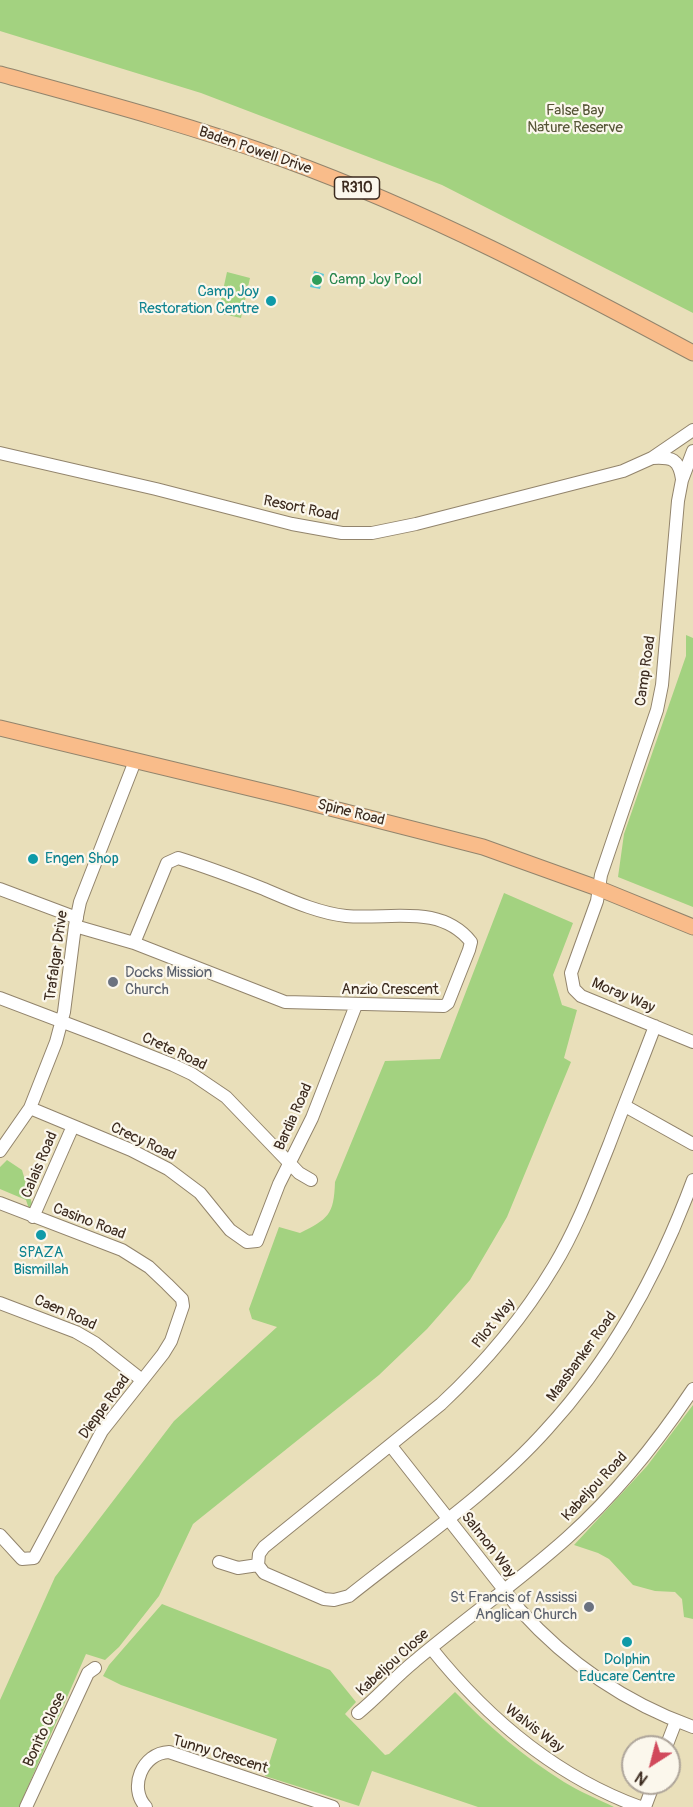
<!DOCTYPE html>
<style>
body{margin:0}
#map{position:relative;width:693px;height:1807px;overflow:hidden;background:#e9dfba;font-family:Pangolin,sans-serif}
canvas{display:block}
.north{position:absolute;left:621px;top:1735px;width:60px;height:60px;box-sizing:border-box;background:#fbf7ec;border:2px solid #aea59a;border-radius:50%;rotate:216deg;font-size:16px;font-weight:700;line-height:24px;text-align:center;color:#3b2a1e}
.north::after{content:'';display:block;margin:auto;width:21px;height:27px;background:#d1495b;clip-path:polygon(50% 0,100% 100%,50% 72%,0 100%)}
</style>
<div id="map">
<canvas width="693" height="1807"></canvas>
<div class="north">N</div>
</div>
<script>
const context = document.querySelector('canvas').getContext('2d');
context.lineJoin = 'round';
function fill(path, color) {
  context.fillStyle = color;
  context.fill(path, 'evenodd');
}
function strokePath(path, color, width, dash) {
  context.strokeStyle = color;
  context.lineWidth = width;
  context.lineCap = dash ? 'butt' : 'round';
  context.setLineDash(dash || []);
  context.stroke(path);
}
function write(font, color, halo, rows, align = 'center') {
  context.font = font + ' Pangolin,sans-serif';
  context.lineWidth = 4.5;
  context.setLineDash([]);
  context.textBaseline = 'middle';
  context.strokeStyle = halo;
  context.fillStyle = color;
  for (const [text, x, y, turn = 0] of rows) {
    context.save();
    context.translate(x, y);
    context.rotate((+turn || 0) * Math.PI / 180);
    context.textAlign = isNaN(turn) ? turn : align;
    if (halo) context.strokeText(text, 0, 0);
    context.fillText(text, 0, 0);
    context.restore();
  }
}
fill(new Path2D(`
 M 0,0 L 693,0 L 693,313 L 442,185 L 201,93 L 0,31 Z
 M 227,272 L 250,278 L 241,318 L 218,313 Z
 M 686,635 L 693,638 L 693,907 L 618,877 L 624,834 L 686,656 Z
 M 504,893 L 573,923 L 553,975 L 562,1005 L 577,1010 L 564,1058 L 571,1062 L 507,1217 L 470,1280 L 427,1329 L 379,1375 L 193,1524 L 159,1596 L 119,1647 L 105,1660 L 86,1654 L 19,1807 L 0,1807 L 0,1700 L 55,1577 L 174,1421 L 277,1327 L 252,1319 L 249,1309 L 279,1227 L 300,1233 C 328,1219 334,1215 335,1182 L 385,1061 L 440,1059 Z
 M 7,1160 L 22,1170 L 33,1207 L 29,1209 L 26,1200 L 0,1189 L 0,1167 Z
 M 693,1405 L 693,1619 L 684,1617 L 682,1599 L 675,1592 L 655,1591 L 633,1585 L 609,1559 L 598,1553 L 574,1545 L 647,1466 Z
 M 162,1604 L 330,1670 L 356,1702 L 345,1714 L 385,1755 L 389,1754 L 455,1692 C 488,1726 524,1757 564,1782 C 580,1792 598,1799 614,1807 L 478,1807 L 372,1771 L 359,1806 L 265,1776 L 277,1739 L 121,1685 L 103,1676 L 109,1665 Z`), '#a3d280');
fill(new Path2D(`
 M 314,271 L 324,274 L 320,289 L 310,287 Z`), '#5dc8d8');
const minor = new Path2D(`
 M 693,451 L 682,480 L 678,501 L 662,685 L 657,710 L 601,875 L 597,901 L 571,973 L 574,989 L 581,996 L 693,1042
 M 0,453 L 156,489 L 292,524 L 342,533 L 372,533 L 416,524 L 623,471 L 652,458 L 693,430
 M 653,458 C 672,457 679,459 682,479
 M 0,889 L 77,918
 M 75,926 L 134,943 L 285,1002 L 444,1006 L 448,1003 L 469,950 L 471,942 C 440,903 389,920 346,916 C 318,913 290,900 264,889 C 236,878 207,867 178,858 L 167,863 L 134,943
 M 0,998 L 105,1038 L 173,1065 L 192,1074 L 226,1097 L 299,1173 L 311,1180
 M 655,1026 C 640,1066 624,1105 609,1145 C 592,1187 577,1228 554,1266 C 523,1318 485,1363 441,1404 L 264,1547 L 259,1554 L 258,1565 L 264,1573 L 324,1599 L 334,1600 L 349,1596 C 414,1544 491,1492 547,1429 C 614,1356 659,1272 693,1180
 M 625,1106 L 693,1144
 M 30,1108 L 131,1150 L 168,1169 L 200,1193 L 230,1230 L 247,1242 L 257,1241 L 279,1184 L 312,1118 L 356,1005
 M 0,1151 L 30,1108 L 56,1042 L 64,1012 L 75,926 L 80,902 L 135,761
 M 0,1203 L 122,1250 L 149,1267 L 167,1284 L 182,1299 L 183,1306 L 171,1341 L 163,1354 L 102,1431 L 34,1558 L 22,1559 L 0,1535
 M 33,1217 L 73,1126
 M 0,1303 L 76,1332 L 95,1343 L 142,1380
 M 391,1446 L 520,1610 C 568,1663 626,1703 693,1727
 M 219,1562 L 238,1568 L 258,1565
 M 431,1648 C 487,1718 555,1776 640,1807
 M 358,1713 C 378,1697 395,1677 415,1661 C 465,1619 519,1581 567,1538 C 616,1494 657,1443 693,1389
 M 666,1747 L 676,1721
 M 26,1807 L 88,1673 L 95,1668
 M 146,1807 C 128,1788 142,1753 169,1752 L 333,1807
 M 645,1807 L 654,1783`);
const major = new Path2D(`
 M 0,74 C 95,100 190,125 283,159 C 426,211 559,281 693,353
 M 0,728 L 287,797 L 483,847 L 600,889 L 693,927`);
strokePath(minor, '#92846c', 14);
strokePath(major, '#92846c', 17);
strokePath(minor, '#fff', 12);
strokePath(major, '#f9bc8a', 15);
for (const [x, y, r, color] of [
 [317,280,6,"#2e9e5b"],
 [271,301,6,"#0f9aa8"],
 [33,859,6,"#0f9aa8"],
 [113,982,6,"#6b7280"],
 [41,1235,6,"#0f9aa8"],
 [589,1607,6,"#6b7280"],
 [627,1642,6,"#0f9aa8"]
]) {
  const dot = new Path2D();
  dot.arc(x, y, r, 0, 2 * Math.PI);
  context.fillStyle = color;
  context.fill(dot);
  strokePath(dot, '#fbf7ec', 2);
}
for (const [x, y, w] of [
 [357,188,45]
]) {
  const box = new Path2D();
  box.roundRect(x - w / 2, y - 11, w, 22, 4.5);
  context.fillStyle = '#fbf7ec';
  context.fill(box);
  strokePath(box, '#3b2a1e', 1.5);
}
write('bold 14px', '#3b2a1e', null, [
 ["R310",357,188]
]);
write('15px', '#555436', '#fbf7ec', [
 ["False Bay",575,111],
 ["Nature Reserve",575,128]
]);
write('15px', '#3b2a1e', '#fbf7ec', [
 ["Baden Powell Drive",255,151,19],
 ["Resort Road",301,509,12],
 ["Camp Road",646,671,-82],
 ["Spine Road",351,813,14],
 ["Trafalgar Drive",57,956,-82],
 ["Anzio Crescent",390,990],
 ["Moray Way",623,996,23],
 ["Crete Road",174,1052,25],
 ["Bardia Road",294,1117,-66],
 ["Crecy Road",143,1142,25],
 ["Calais Road",40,1165,-67],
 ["Casino Road",89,1222,21],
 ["Caen Road",65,1313,24],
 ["Pilot Way",494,1324,-51],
 ["Maasbanker Road",582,1357,-54],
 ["Dieppe Road",105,1407,-54],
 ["Kabeljou Road",595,1487,-47],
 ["Salmon Way",488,1545,52],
 ["Kabeljou Close",393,1663,-42],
 ["Walvis Way",534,1729,37],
 ["Bonito Close",45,1730,-65],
 ["Tunny Crescent",220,1755,17]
]);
write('15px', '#27864d', '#fbf7ec', [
 ["Camp Joy Pool",329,280]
], 'left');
write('15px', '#0d838f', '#fbf7ec', [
 ["Camp Joy",259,292,"right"],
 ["Restoration Centre",259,309,"right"],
 ["Engen Shop",45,859,"left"],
 ["SPAZA",41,1253],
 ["Bismillah",41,1270],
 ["Dolphin",627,1660],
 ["Educare Centre",627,1677]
]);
write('15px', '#5b616d', '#fbf7ec', [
 ["Docks Mission",125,973],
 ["Church",125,990],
 ["St Francis of Assissi",577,1598,"right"],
 ["Anglican Church",577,1615,"right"]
], 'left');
</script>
